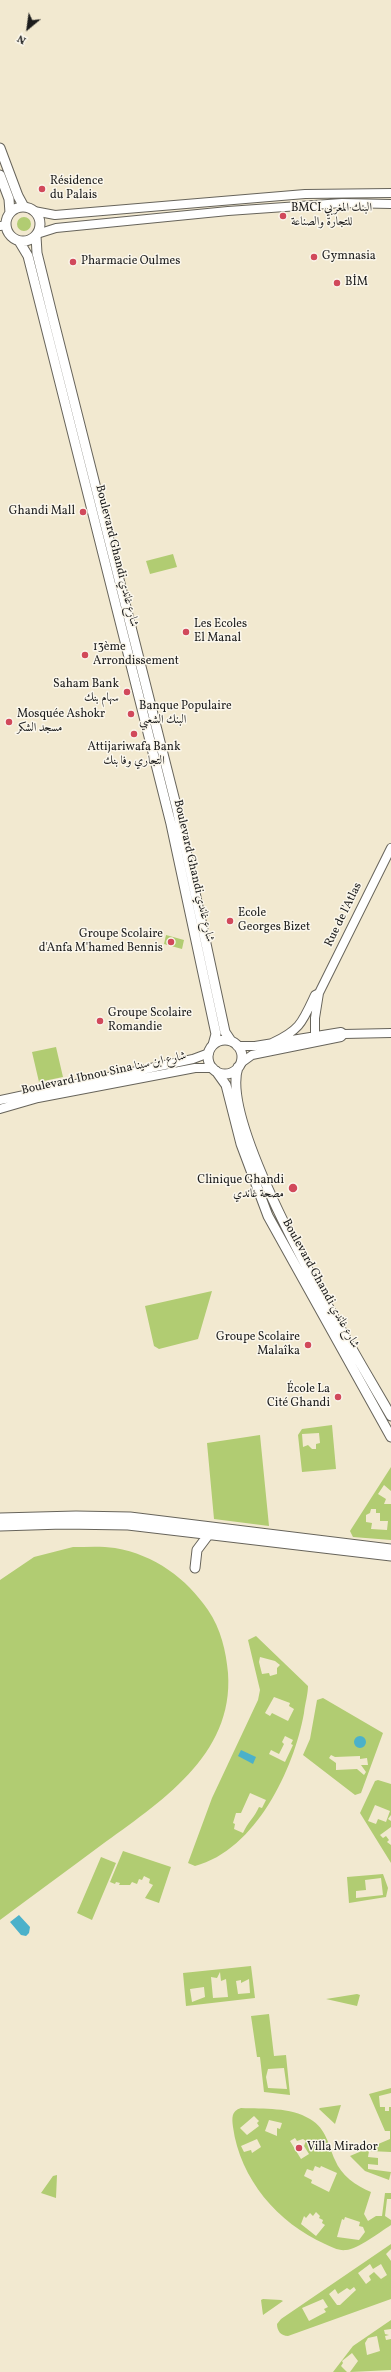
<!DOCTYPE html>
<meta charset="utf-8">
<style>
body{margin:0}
#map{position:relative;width:391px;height:2372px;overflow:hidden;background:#f2e9d0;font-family:Vollkorn,serif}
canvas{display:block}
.north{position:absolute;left:8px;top:8px;width:40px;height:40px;-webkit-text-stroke:3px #fbf7ec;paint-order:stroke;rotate:209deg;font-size:11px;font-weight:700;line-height:16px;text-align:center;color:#1c1c1c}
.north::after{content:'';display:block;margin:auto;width:14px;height:18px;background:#1c1c1c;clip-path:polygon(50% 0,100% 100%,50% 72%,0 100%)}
</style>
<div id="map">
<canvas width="391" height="2372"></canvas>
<div class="north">N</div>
</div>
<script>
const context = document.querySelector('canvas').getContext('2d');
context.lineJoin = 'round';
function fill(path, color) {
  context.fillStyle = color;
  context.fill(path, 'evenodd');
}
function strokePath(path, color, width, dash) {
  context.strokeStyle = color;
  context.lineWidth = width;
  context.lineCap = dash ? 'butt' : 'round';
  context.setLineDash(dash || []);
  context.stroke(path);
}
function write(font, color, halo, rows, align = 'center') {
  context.font = font + ' Vollkorn,Amiri,serif';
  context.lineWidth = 3;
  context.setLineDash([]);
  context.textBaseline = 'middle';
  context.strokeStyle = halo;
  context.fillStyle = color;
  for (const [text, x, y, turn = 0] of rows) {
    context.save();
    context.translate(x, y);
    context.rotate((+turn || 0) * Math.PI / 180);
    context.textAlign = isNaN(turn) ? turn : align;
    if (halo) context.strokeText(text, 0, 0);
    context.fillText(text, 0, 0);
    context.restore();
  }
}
fill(new Path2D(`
 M17 224a7 7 0 1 1 14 0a7 7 0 1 1-14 0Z
 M 173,554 L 177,567 L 150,574 L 146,561 Z
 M 166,935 L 184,940 L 182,949 L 164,944 Z
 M 56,1047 L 63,1077 L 39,1082 L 32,1052 Z
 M 212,1291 L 198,1339 L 159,1349 L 154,1346 L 145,1306 Z
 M 332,1425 L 336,1469 L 302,1472 L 298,1435 L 302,1429 ZM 319,1433 L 320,1443 L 316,1444 L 316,1449 L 312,1449 L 308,1445 L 303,1447 L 302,1434 Z
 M 260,1435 L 269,1526 L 214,1519 L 207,1443 Z
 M 391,1467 L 391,1491 L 384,1485 L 378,1494 L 386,1499 L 384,1504 L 391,1504 L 391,1540 L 353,1537 L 350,1531 ZM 371,1509 L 376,1509 L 376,1513 L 380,1513 L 380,1521 L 388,1521 L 387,1530 L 371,1529 L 372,1523 L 366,1522 L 366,1515 L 370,1513 Z
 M 73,1547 C 87,1547 102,1546 115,1548 C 155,1555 186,1578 208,1610 C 221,1629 226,1651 228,1673 C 234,1756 159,1803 100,1846 C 67,1871 33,1895 0,1920 L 0,1580 L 34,1557 Z
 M 256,1636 L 308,1686 C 308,1694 305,1704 304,1713 C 294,1769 256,1850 195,1866 L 188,1863 L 212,1798 L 258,1700 L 260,1690 L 248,1640 ZM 260,1657 L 275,1661 L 280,1665 L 277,1668 L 277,1674 L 270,1676 L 269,1673 L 262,1674 L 259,1662 ZM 274,1697 L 290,1703 L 289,1706 L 294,1709 L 288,1721 L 272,1713 L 270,1716 L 265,1713 ZM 285,1736 L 293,1740 L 291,1744 L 293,1745 L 285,1762 L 269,1754 L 271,1750 L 279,1754 L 284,1744 L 282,1742 ZM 250,1793 L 266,1800 L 262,1808 L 259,1807 C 254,1818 248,1822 243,1833 L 234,1829 L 235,1824 L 233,1823 L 236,1813 L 241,1813 Z
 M 323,1698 L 383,1733 L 361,1793 L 355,1795 L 303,1755 L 310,1739 L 317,1700 ZM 331,1755 L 335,1757 L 360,1756 L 360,1759 L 367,1758 L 368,1765 L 361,1765 L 366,1772 L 364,1775 L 357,1769 L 336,1770 L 336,1763 L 329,1758 Z
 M 378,1780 L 391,1784 L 391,1815 L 388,1819 L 391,1821 L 391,1827 L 380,1835 L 383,1838 L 386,1836 L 389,1840 L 387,1842 L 391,1845 L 391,1863 L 360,1813 L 375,1781 ZM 375,1805 L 390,1811 L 386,1822 L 378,1819 L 376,1824 L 368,1821 Z
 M 123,1851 L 171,1867 L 159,1903 L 145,1898 L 153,1885 L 149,1883 L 150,1879 L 144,1876 L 142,1880 L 139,1879 L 137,1884 L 132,1882 L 130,1885 L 119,1885 L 120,1883 L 116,1882 L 115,1884 L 110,1882 Z
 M 101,1857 L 116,1863 L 92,1920 L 77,1913 Z
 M 383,1874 L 388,1888 L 386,1897 L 349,1903 L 347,1877 ZM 381,1878 L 383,1895 L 356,1898 L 356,1891 L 366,1890 L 365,1880 Z
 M 251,1966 L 255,1998 L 186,2006 L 183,1973 ZM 220,1972 L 221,1981 L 226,1979 L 228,1997 L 213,1998 L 211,1977 L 217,1978 ZM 249,1979 L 250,1993 L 238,1994 L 236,1981 L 241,1980 L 241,1983 ZM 204,1987 L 205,1997 L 192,2002 L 190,1989 Z
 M 357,1994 L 360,1995 L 357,2006 L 326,1999 Z
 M 269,2014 L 274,2056 L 286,2055 L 290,2095 L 264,2092 L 260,2057 L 257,2057 L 251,2016 ZM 284,2068 L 287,2089 L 268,2088 L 266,2077 L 268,2069 Z
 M 391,2088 L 391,2093 L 379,2096 L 380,2107 L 385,2107 L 385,2111 L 389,2111 L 389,2107 L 391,2107 L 391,2152 L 369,2151 L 368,2157 L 378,2158 L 378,2165 L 368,2164 L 368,2169 L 391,2172 L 389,2180 L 365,2171 L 350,2156 L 390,2139 L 390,2131 L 385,2131 L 369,2094 Z
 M 341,2105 L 335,2124 L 319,2109 L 320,2108 Z
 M 241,2108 C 264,2109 290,2107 310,2119 C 327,2129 328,2145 335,2160 C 341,2175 356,2186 371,2192 L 364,2214 L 368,2221 L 376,2216 L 382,2216 L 385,2193 L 391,2193 L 391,2199 L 387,2199 L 385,2216 L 391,2220 L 391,2225 C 380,2232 358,2249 346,2250 C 339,2251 331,2247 325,2244 C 278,2223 240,2179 233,2127 C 232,2118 231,2111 241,2108 ZM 254,2116 L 259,2121 L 257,2123 L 259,2126 L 247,2135 L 240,2128 ZM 269,2120 L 282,2123 L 280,2129 L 277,2128 L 277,2136 L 265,2131 ZM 295,2138 L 297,2141 L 303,2139 L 306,2141 L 304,2146 L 309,2154 L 301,2159 L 290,2141 ZM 257,2139 L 261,2147 L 252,2153 L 251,2150 L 244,2152 L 241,2146 ZM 315,2166 L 320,2168 L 321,2166 L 337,2173 L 329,2192 L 311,2183 L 312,2180 L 304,2176 L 307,2169 L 313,2171 ZM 316,2212 L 320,2216 L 319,2218 L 323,2220 L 322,2223 L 325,2225 L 316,2236 L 301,2224 L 304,2216 L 306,2218 L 310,2213 L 313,2216 ZM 345,2217 L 360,2222 L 359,2226 L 363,2227 L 365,2232 L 359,2240 L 337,2237 L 342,2219 L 344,2220 Z
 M 57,2175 L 56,2198 L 41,2193 L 53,2176 Z
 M 391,2244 L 391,2249 L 386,2254 L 391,2261 L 391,2299 L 288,2336 C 281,2336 277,2331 277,2324 L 281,2319 ZM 370,2264 L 373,2269 L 381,2264 L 387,2275 L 381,2279 L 374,2272 L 369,2276 L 371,2280 L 366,2284 L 358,2273 ZM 354,2287 L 356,2290 L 340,2305 L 337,2305 L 329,2294 L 335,2289 L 338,2294 L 347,2288 L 350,2290 ZM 323,2299 L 328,2307 L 324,2309 L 326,2312 L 309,2321 L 302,2308 Z
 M 263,2299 L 281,2300 L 283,2301 L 263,2315 L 261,2300 Z
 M 391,2320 L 391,2329 L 384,2330 L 385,2334 L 389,2335 L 385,2336 L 386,2340 L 391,2339 L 391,2370 L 350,2372 L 358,2361 L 352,2353 L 342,2361 L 343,2363 L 341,2366 L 347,2372 L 333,2372 L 353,2346 ZM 377,2336 L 380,2351 L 367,2355 L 365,2343 L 368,2338 Z`), '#b1cc72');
fill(new Path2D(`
 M354 1742a6 6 0 1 1 12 0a6 6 0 1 1-12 0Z
 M 241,1750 L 256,1757 L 253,1764 L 238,1756 Z
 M 19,1915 L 30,1927 L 29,1933 L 26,1936 L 21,1935 L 10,1922 Z`), '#4bb1ca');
const secondary = new Path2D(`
 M 34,211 L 55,215 L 305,194 L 391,193
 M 0,226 L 6,225
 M 37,234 L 56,228 L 228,211 L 342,203 L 391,204
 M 315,1038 L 315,1018 L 319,993
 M 272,1043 C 300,1030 302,1023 315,995 L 319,993 L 391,848
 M 237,1046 L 255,1046 L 341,1032 L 344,1034 L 391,1033
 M 241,1063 L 252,1055 L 341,1037 L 344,1034
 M 0,1100 L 193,1059 L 209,1053
 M 0,1109 L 38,1098 L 195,1068 L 213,1068`);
const primary = new Path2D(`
 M 0,148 L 18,196 L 24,207
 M 0,175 L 9,199 L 10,213
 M6 224a17 17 0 1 1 34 0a17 17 0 1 1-34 0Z
 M 36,236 L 37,253 L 53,318 L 177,809 L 225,1032 L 231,1041
 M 19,241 L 28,256 L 171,824 L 216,1034 L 213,1045
 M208 1057a17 17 0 1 1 34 0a17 17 0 1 1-34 0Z
 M 238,1067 C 217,1129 356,1355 391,1416
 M 216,1071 L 226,1085 L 241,1144 L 268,1216 L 391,1437
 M 0,1518 L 76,1516 L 130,1517 L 391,1549
 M 0,1526 L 63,1524 L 128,1525 L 391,1556
 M 195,1568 L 197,1550 L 209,1534 L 209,1529`);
strokePath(secondary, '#67645b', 10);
strokePath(primary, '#67645b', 11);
strokePath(secondary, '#fff', 8);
strokePath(primary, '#fff', 9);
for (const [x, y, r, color] of [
 [42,189,4,"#d1495b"],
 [283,216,4,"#d1495b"],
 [314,257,4,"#d1495b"],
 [73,262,4,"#d1495b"],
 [337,283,4,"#d1495b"],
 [83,512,4,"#d1495b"],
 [186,632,4,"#d1495b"],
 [85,655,4,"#d1495b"],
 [127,692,4,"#d1495b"],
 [131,714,4,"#d1495b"],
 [9,722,4,"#d1495b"],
 [134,734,4,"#d1495b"],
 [230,921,4,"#d1495b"],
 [171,942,4,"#d1495b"],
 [100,1021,4,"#d1495b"],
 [293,1188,5,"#d1495b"],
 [308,1345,4,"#d1495b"],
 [338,1397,4,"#d1495b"],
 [299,2148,4,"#d1495b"]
]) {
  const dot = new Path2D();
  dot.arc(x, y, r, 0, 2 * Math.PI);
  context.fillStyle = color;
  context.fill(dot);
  strokePath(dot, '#fbf7ec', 1.5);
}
write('12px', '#1c1c1c', '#fbf7ec', [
 ["Résidence",50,182],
 ["du Palais",50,196],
 ["BMCI البنك المغربي",291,209],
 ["للتجارة والصناعة",291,223],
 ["Gymnasia",322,257],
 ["Pharmacie Oulmes",81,262],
 ["BİM",345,283],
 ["Ghandi Mall",75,512,"right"],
 ["Les Ecoles",194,625],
 ["El Manal",194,639],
 ["13ème",93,648],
 ["Arrondissement",93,662],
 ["Saham Bank",119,685,"right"],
 ["سهام بنك",119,699,"right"],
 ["Banque Populaire",139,707],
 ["البنك الشعبي",139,721],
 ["Mosquée Ashokr",17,715],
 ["مسجد الشكر",17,729],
 ["Attijariwafa Bank",134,748,"center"],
 ["التجاري وفا بنك",134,762,"center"],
 ["Ecole",238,914],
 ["Georges Bizet",238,928],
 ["Groupe Scolaire",163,935,"right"],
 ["d'Anfa M'hamed Bennis",163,949,"right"],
 ["Groupe Scolaire",108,1014],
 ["Romandie",108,1028],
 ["Clinique Ghandi",284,1181,"right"],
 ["مصحة غاندي",284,1195,"right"],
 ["Groupe Scolaire",300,1338,"right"],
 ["Malaîka",300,1352,"right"],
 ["École La",330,1390,"right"],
 ["Cité Ghandi",330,1404,"right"],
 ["Villa Mirador",307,2148]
], 'left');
write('12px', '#1c1c1c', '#fbf7ec', [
 ["Boulevard Ghandi شارع غاندي",116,556,76],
 ["Boulevard Ghandi شارع غاندي",193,871,77],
 ["Rue de l'Atlas",344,915,-64],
 ["Boulevard Ibnou Sina شارع ابن سينا",104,1074,-12],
 ["Boulevard Ghandi شارع غاندي",320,1284,61]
]);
</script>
